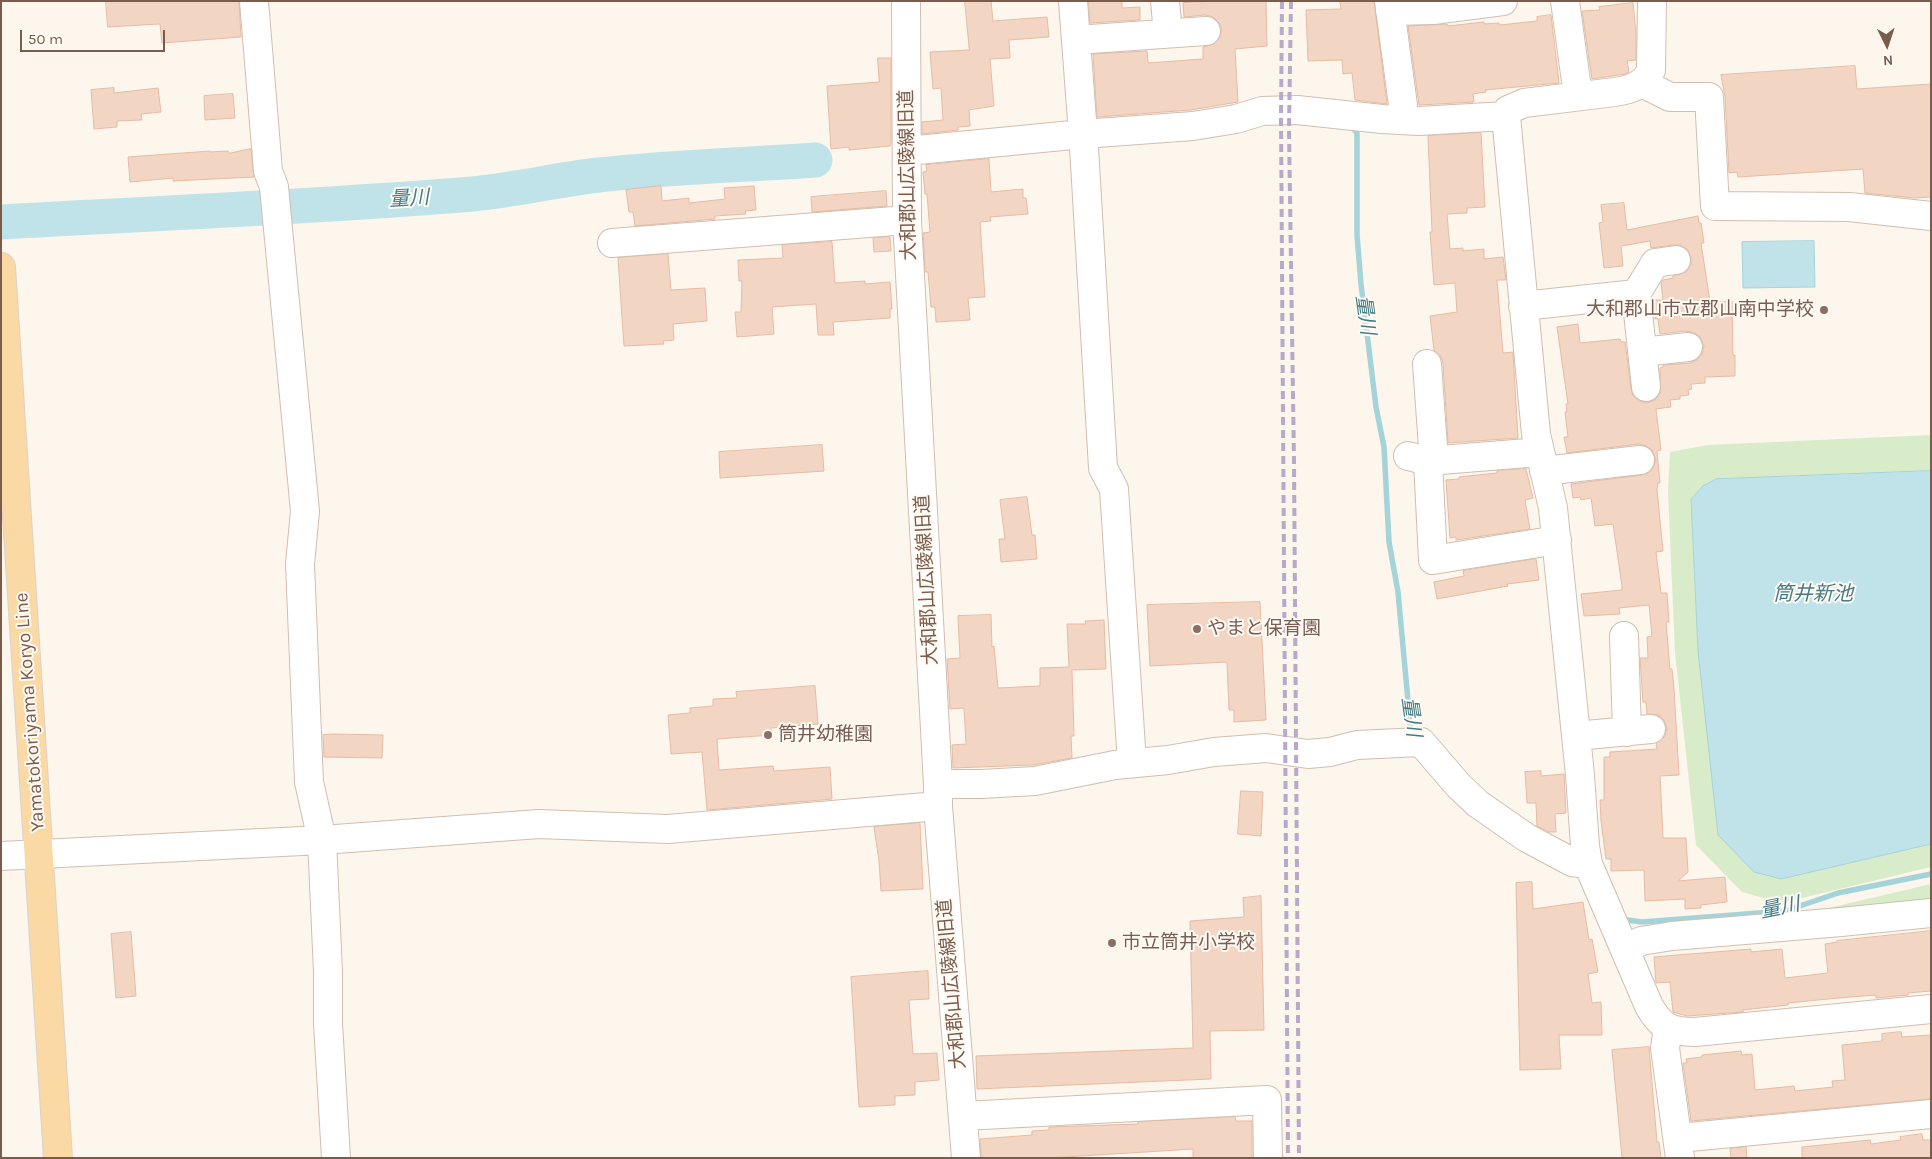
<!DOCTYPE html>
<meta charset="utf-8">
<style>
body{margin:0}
#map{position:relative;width:1932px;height:1159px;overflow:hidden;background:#fdf6ec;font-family:Karla,sans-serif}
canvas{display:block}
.frame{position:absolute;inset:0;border:2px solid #7a5c4d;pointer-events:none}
.north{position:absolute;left:1862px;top:20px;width:50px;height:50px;-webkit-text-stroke:4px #fffaf3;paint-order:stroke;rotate:176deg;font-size:14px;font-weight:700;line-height:20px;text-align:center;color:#7a5c4d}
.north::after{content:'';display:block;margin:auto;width:18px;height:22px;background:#7a5c4d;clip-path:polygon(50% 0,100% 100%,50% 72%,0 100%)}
.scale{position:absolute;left:20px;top:30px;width:145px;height:22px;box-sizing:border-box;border:2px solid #7a5c4d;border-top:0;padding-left:6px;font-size:15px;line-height:18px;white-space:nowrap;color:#7a5c4d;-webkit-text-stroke:4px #fffaf3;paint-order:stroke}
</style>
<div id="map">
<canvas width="1932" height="1159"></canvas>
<div class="frame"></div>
<div class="north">N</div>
<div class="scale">50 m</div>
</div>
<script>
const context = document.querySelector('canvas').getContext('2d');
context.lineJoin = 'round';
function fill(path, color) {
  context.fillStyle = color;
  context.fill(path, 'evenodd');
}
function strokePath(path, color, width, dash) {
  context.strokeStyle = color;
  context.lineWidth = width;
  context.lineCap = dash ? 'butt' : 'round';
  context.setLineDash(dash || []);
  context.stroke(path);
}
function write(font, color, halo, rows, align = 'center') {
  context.font = font + ' Karla,"Noto Sans JP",sans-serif';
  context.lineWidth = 4;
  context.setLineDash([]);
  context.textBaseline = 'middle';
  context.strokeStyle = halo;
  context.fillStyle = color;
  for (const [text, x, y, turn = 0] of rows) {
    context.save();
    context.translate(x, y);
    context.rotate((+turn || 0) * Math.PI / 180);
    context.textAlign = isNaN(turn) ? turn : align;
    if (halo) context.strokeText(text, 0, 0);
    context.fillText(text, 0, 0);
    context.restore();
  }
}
fill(new Path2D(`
 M 1931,435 L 1931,471 L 1716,479 L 1703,486 L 1691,499 L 1698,651 L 1781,879 L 1931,844 L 1931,867 L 1781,903 L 1742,892 L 1696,845 L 1675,653 L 1668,491 L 1670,452 L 1707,445 Z
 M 1931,884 L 1931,905 L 1769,922 Z`), '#d8ecc9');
const water = new Path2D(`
 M 1814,241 L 1815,287 L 1743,288 L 1742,242 Z
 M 1931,471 L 1931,844 L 1781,879 L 1754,872 L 1718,835 L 1698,651 L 1691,499 L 1703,486 L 1716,479 Z`);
fill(water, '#bfe3e8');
strokePath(water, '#a5d3da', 1);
strokePath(new Path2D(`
 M 1350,125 L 1357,133 L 1357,235 L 1361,284 L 1376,407 L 1384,447 L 1389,542 L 1398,592 L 1411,734
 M 1627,920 L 1642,922 L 1785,911 L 1838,893 L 1931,874`), '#a5d3da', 5.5);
strokePath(new Path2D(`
 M 1,222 C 158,213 316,207 472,194 C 515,190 556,180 598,175 C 670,167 743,165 815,160`), '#bfe3e8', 35);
const building = new Path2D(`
 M 106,1 L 239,1 L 241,37 L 162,43 L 160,24 L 108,27 Z
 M 965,1 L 991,1 L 993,21 L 1047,17 L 1049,37 L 1009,40 L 1010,58 L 990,59 L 994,106 L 969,110 L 970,126 L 958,127 L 958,130 L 922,134 L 922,122 L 943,120 L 941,88 L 933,89 L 930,52 L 969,50 Z
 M 1089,1 L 1122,1 L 1122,8 L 1140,7 L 1140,20 L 1090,23 Z
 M 1216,1 L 1266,1 L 1267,46 L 1235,49 L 1238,102 L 1191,110 L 1097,117 L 1093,54 L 1147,51 L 1148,63 L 1203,59 L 1203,47 L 1214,44 L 1220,37 L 1222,30 L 1219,23 L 1213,17 L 1205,15 L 1184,17 L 1183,3 Z
 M 1340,1 L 1374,1 L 1387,104 L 1355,100 L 1352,73 L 1343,74 L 1342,60 L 1308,61 L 1306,10 L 1341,9 Z
 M 1633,3 L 1636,33 L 1636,60 L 1627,61 L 1629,72 L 1626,74 L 1592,79 L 1582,11 L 1600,10 L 1599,7 Z
 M 1551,15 L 1559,83 L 1485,90 L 1486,92 L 1473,94 L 1474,102 L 1419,105 L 1408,26 L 1447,24 L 1448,26 L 1484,22 L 1484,24 L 1499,23 L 1500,25 L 1537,21 L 1537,17 Z
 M 878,58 L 891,58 L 891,144 L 890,146 L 849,150 L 849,147 L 831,149 L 827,86 L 879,82 Z
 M 1855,66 L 1857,89 L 1931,84 L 1931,197 L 1914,198 L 1865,193 L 1863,169 L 1738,177 L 1737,172 L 1729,173 L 1725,96 L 1721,75 Z
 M 114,88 L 114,93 L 158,88 L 161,112 L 141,114 L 142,120 L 117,121 L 117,127 L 94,129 L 91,90 Z
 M 233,94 L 235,118 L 205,120 L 204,96 Z
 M 1481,133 L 1485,207 L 1467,208 L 1467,213 L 1447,214 L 1450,249 L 1463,248 L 1463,251 L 1484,249 L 1484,259 L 1503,257 L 1506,280 L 1497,280 L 1503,353 L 1513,352 L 1518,438 L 1448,443 L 1443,363 L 1440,355 L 1434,350 L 1430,316 L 1457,312 L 1455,283 L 1434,285 L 1430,232 L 1432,232 L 1428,136 Z
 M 251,149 L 254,177 L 173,181 L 173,178 L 130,182 L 128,157 L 210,151 L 210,152 L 228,151 L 229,153 Z
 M 989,159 L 991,192 L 1023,189 L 1023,198 L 1026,198 L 1028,214 L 990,217 L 991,221 L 980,222 L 985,297 L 968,298 L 970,320 L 936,322 L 935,307 L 931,307 L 928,272 L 925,272 L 923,233 L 930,232 L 927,194 L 925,194 L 923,172 L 927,171 L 926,165 Z
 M 661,186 L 662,201 L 689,198 L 689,203 L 725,199 L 724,188 L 754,186 L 756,210 L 745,211 L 746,214 L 715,216 L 715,219 L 635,226 L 633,212 L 629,212 L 626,190 Z
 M 886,191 L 887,206 L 812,212 L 811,197 Z
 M 1624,203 L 1627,230 L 1698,216 L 1699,223 L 1701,223 L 1704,243 L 1701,243 L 1710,302 L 1732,301 L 1733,355 L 1735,355 L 1735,376 L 1705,377 L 1705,383 L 1691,384 L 1692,389 L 1688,390 L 1689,395 L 1680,396 L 1680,399 L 1670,400 L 1671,407 L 1656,409 L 1661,450 L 1657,451 L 1660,483 L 1658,483 L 1657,490 L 1663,551 L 1656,552 L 1661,593 L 1667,593 L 1669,622 L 1666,622 L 1670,669 L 1672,669 L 1674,689 L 1679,775 L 1660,776 L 1663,838 L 1686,838 L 1688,872 L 1678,881 L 1725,877 L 1727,902 L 1701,905 L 1701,908 L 1685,909 L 1685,899 L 1645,901 L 1644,870 L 1611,871 L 1611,859 L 1606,859 L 1601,821 L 1600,800 L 1604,800 L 1604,757 L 1610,757 L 1610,752 L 1657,749 L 1656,743 L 1665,736 L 1667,728 L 1664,720 L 1658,715 L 1647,714 L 1646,702 L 1643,702 L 1640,658 L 1648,658 L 1647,637 L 1652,636 L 1649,605 L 1619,608 L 1620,614 L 1584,616 L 1581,594 L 1622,590 L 1622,586 L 1613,524 L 1595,526 L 1591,498 L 1581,500 L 1580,497 L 1573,498 L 1571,484 L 1642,475 L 1650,472 L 1654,466 L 1656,459 L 1652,450 L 1646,446 L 1639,444 L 1567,453 L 1564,437 L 1568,437 L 1565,412 L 1567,412 L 1566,404 L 1568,404 L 1557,327 L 1578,324 L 1580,343 L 1620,339 L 1621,342 L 1625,342 L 1631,389 L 1633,396 L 1639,401 L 1647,403 L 1655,400 L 1660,393 L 1660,368 L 1663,367 L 1663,365 L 1690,363 L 1697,360 L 1702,354 L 1704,346 L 1700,337 L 1694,333 L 1686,331 L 1660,334 L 1658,319 L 1655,319 L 1653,300 L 1663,300 L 1661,283 L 1663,280 L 1673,278 L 1673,276 L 1686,272 L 1691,265 L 1691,258 L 1688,250 L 1681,245 L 1674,245 L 1651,248 L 1650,241 L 1621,246 L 1623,266 L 1604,268 L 1599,223 L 1603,222 L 1601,205 Z
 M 890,237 L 891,251 L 874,252 L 873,238 Z
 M 832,242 L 835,283 L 865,281 L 865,284 L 890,282 L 892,309 L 890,309 L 890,318 L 833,322 L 834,335 L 818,335 L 816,304 L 772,307 L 774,334 L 737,337 L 735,312 L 741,312 L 742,281 L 739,281 L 738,260 L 783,258 L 782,245 Z
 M 668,254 L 671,290 L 705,288 L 707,321 L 673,324 L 674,340 L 663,341 L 664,344 L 624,346 L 618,258 Z
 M 822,445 L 824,471 L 720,478 L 719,452 Z
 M 1526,469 L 1533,498 L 1525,500 L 1530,529 L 1456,540 L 1456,537 L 1450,538 L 1446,480 L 1459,479 L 1459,477 L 1497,473 L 1497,471 Z
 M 1027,497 L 1032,535 L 1035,535 L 1037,559 L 1001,562 L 999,539 L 1005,539 L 1000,500 Z
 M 1536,559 L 1539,580 L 1507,584 L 1508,586 L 1437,599 L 1434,582 L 1464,576 L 1463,571 Z
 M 1260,602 L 1266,720 L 1234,722 L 1234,710 L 1229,710 L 1227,662 L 1150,666 L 1147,605 Z
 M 991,615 L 992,647 L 994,646 L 998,688 L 1040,686 L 1040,668 L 1069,667 L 1067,624 L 1086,624 L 1085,621 L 1104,620 L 1106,669 L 1072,670 L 1074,736 L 1071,736 L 1072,758 L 1033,765 L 953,768 L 952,745 L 966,744 L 964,708 L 950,709 L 947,659 L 960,658 L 958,616 Z
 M 815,686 L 818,724 L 771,728 L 771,735 L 717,739 L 719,770 L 773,766 L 774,771 L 830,767 L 832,799 L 707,810 L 702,752 L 671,754 L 668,715 L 690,713 L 690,708 L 713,706 L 713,699 L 737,698 L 736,692 Z
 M 334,734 L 383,735 L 382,758 L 324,757 L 323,735 Z
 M 1541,771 L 1541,776 L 1564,774 L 1566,813 L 1555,814 L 1556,832 L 1549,832 L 1537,826 L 1536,803 L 1527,803 L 1525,772 Z
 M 1241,791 L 1263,792 L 1261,836 L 1238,834 Z
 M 920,823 L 923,889 L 881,891 L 879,861 L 874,827 Z
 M 1532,882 L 1533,909 L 1583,902 L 1589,940 L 1592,939 L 1598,972 L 1588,974 L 1592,1003 L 1601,1002 L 1602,1035 L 1559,1035 L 1561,1069 L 1520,1070 L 1516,883 Z
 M 1261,896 L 1264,1030 L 1210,1031 L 1211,1079 L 977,1089 L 976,1056 L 1193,1048 L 1190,921 L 1244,917 L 1243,898 Z
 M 1931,931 L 1931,991 L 1908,993 L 1908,995 L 1876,998 L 1876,995 L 1838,998 L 1788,1003 L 1788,1005 L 1743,1010 L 1743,1012 L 1687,1016 L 1673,1012 L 1670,982 L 1656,983 L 1654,957 L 1751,949 L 1751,952 L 1782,949 L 1785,978 L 1828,973 L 1825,944 L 1837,942 L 1837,941 Z
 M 131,932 L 136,996 L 116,998 L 111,934 Z
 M 928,971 L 929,999 L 909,1000 L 913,1054 L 937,1053 L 939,1080 L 915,1082 L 915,1095 L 895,1096 L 895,1105 L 859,1107 L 851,977 Z
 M 1901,1032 L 1902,1037 L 1931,1035 L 1931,1099 L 1691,1121 L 1683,1063 L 1687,1063 L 1686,1059 L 1702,1057 L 1702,1055 L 1741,1051 L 1742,1055 L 1752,1054 L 1755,1090 L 1794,1086 L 1795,1091 L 1833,1087 L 1832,1081 L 1845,1080 L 1842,1045 L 1882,1041 L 1882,1034 Z
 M 1649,1047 L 1657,1142 L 1659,1142 L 1661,1158 L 1622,1158 L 1612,1050 Z
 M 1235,1117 L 1236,1121 L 1252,1121 L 1252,1158 L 1193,1158 L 1193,1149 L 1049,1158 L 981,1158 L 980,1139 L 1032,1135 L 1032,1131 L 1049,1130 L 1049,1127 L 1138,1124 L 1138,1122 Z
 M 1922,1134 L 1923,1140 L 1931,1140 L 1931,1158 L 1802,1158 L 1802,1147 L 1870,1140 L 1871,1144 L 1901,1140 L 1900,1137 Z
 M 1746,1147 L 1747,1158 L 1731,1158 L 1730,1149 Z`);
fill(building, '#f3d5c3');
strokePath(building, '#e6bba3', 1);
const minor = new Path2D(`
 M 254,1 L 268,171 L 274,187 L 305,511 L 300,564 L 309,782 L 322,840 L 328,972 L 328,1023 L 336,1158
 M 906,1 L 907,220 L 938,784 L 938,806 L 966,1158
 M 1073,1 L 1084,147 L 1103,468 L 1114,489 L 1132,763
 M 1165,1 L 1168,33
 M 1389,1 L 1405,120
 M 1565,1 L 1578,96
 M 1652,1 L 1651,70 C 1645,85 1630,90 1615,92 L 1524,103 L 1508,110 L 1506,116 L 1536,434 L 1553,508 L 1580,775 L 1585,846 L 1588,864 L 1649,1006 C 1661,1027 1670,1032 1695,1032 L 1931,1009
 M 1390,11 L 1433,10 L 1503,1
 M 1076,40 L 1206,31
 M 1642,83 L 1670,97 L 1709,97 L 1715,206 L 1849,207 L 1931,216
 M 907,151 L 1083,134 L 1193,126 L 1236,119 L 1262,111 L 1297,110 L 1382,119 L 1419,121 L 1506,116
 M 612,243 L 907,220
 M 1636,294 L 1655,263 L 1676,260
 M 1523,306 L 1636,294 L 1646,387
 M 1642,352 L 1688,347
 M 1427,364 L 1434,461
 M 1408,456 L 1428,461 L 1540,452
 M 1428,461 L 1433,560 L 1557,540
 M 1544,471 L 1640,460
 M 1624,636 L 1627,732
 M 1576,736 L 1651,729
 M 938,784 L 981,784 L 1035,781 L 1115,765 L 1168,760 L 1214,752 L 1266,748 L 1308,754 L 1330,752 L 1357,745 L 1421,742 L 1458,785 L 1478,804 L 1527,838 L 1572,862 L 1588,864
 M 1,856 L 322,840 L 539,824 L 668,829 L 938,806
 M 1625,950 L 1641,941 L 1672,936 L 1841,922 L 1931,913
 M 1668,1028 L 1665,1048 L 1680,1158
 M 964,1116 L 1267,1100 L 1268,1158
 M 1679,1138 L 1931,1114`);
const major = new Path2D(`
 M 1,267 L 58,1158`);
strokePath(minor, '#d1beb0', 30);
strokePath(major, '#dad1cd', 30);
strokePath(minor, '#fff', 28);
strokePath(major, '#fbd9a5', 28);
strokePath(new Path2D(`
 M 1282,1 L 1281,118 L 1288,1158
 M 1291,1 L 1289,129 L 1294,462 L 1299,1158`), '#b9a8c9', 4, [8, 5]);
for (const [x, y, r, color] of [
 [1824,310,5,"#8d6e63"],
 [1197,629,5,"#8d6e63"],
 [768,735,5,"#8d6e63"],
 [1112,943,5,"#8d6e63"]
]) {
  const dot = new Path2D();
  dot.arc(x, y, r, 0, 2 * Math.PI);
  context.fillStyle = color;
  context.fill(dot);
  strokePath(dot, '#fffaf3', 2);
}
write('19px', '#7a5c4d', '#fffaf3', [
 ["大和郡山広陵線旧道",908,175,-91],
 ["大和郡山広陵線旧道",927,580,-93],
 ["Yamatokoriyama Koryo Line",30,712,-94],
 ["大和郡山広陵線旧道",952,984,-95]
]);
write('19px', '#785e54', '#fffaf3', [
 ["大和郡山市立郡山南中学校",1814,310,"right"],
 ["やまと保育園",1207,629],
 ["筒井幼稚園",778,735],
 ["市立筒井小学校",1122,943]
], 'left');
write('italic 20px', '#437c86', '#fffaf3', [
 ["量川",409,199,-4],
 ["量川",1365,315,82],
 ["筒井新池",1813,594],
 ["量川",1411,717,82],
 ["量川",1780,908,-11]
]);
</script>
